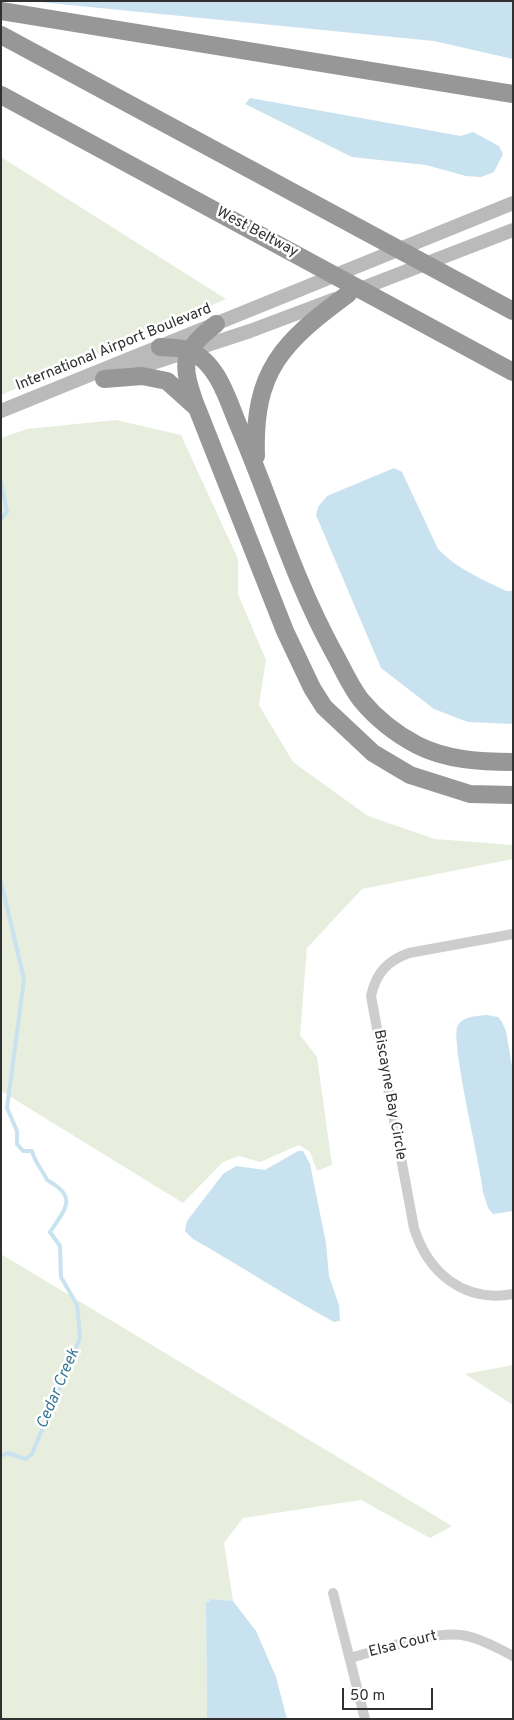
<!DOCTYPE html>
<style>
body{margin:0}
#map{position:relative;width:514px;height:1720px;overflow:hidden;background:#fff;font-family:Overpass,sans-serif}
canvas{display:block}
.frame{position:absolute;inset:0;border:2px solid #303030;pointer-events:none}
.scale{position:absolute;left:342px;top:1688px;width:91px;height:22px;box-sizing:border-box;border:2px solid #303030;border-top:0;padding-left:6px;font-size:15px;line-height:18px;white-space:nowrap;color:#303030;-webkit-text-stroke:4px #fff;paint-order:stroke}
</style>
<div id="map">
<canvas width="514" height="1720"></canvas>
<div class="frame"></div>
<div class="scale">50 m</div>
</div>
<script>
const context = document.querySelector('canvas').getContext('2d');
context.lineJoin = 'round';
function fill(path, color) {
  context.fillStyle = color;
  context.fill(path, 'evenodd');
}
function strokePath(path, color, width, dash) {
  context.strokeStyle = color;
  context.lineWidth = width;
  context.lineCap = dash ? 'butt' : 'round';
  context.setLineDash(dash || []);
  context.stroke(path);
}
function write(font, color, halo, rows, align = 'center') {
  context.font = font + ' Overpass,sans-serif';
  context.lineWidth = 5;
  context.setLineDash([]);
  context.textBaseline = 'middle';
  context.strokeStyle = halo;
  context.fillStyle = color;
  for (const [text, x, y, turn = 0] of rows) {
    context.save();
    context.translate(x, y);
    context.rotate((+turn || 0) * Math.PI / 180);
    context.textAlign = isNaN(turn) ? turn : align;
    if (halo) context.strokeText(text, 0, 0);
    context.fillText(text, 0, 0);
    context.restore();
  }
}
fill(new Path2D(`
 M 1,157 L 226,299 L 1,395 Z
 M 116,420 L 181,435 L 238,559 L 238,594 L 266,660 L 259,705 L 293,762 L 368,816 L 435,839 L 513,845 L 513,859 L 362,889 L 307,948 L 300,1035 L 317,1057 L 332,1165 L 317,1171 L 310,1152 L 299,1145 L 260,1162 L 239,1156 L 223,1162 L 183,1203 L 1,1091 L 1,438 L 27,429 Z
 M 1,1254 L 452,1526 L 430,1538 L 361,1500 L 243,1518 L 224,1543 L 233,1601 L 212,1599 L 206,1603 L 207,1719 L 1,1719 Z
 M 513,1365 L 513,1405 L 465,1374 Z`), '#e8eede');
fill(new Path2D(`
 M 29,1 L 513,1 L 513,59 L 434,41 Z
 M 250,98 L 461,136 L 473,132 L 499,146 L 503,154 L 494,172 L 481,177 L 466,176 L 426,165 L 352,157 L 245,104 Z
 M 394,468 L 402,472 L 438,549 C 457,569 482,579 506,591 L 513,591 L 513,724 L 468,722 L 434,709 L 381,668 L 316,515 L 318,507 L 327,496 Z
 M 487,1015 L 498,1017 L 502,1022 L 506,1031 L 513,1072 L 513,1211 L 493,1214 L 488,1208 L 483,1192 C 481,1166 449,1038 458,1025 C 464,1016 477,1016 487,1015 Z
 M 298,1151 L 303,1151 L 310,1164 L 326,1243 L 329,1276 L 339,1305 L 340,1321 L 334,1322 C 286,1296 241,1266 193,1239 L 185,1231 L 187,1221 L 223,1174 L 236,1166 L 265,1170 Z
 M 212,1599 L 233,1601 L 256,1631 L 276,1677 L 287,1719 L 207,1719 L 206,1603 Z`), '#c9e2ef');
strokePath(new Path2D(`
 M 1,482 L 7,512 L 1,519
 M 1,882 L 24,979 L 7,1108 L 17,1131 L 17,1144 L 23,1151 L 32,1151 C 35,1163 42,1169 47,1180 C 78,1197 66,1208 50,1232 L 60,1246 L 61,1277 L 77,1305 L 80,1338 L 32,1454 L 26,1459 L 7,1453 L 1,1456`), '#c9e2ef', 4);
strokePath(new Path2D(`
 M 513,934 L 409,953 C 387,961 376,973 371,996 L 414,1228 C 428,1273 464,1303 513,1294
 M 333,1593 L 365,1719
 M 350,1658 C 381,1650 436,1629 467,1636 C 483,1640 498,1648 513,1656`), '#cdcdcd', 10);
strokePath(new Path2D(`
 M 355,291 L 513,230
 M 122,373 L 250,331 L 335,299
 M 1,411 L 513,203`), '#bababa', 14);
strokePath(new Path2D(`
 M 1,11 L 513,94
 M 1,35 L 513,311
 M 1,95 L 513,372
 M 160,347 C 169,348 182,347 190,351 C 217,363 227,397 237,422 C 270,498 293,578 333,651 C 342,667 350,686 361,700 C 376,718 396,734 417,745 C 446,760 481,762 513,762
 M 104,379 L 142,376 L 167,381 L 197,408 L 285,631 L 312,688 L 324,707 L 373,753 L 410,775 L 470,794 L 513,795
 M 196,406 C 181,364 180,352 216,324
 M 256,456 C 253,370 283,342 348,294`), '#979797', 18);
write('15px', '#303030', '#fff', [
 ["West Beltway",257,233,28],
 ["International Airport Boulevard",114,348,-22],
 ["Biscayne Bay Circle",389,1095,80],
 ["Elsa Court",403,1645,-14]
]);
write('italic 16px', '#387999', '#fff', [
 ["Cedar Creek",59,1389,-67]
]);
</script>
